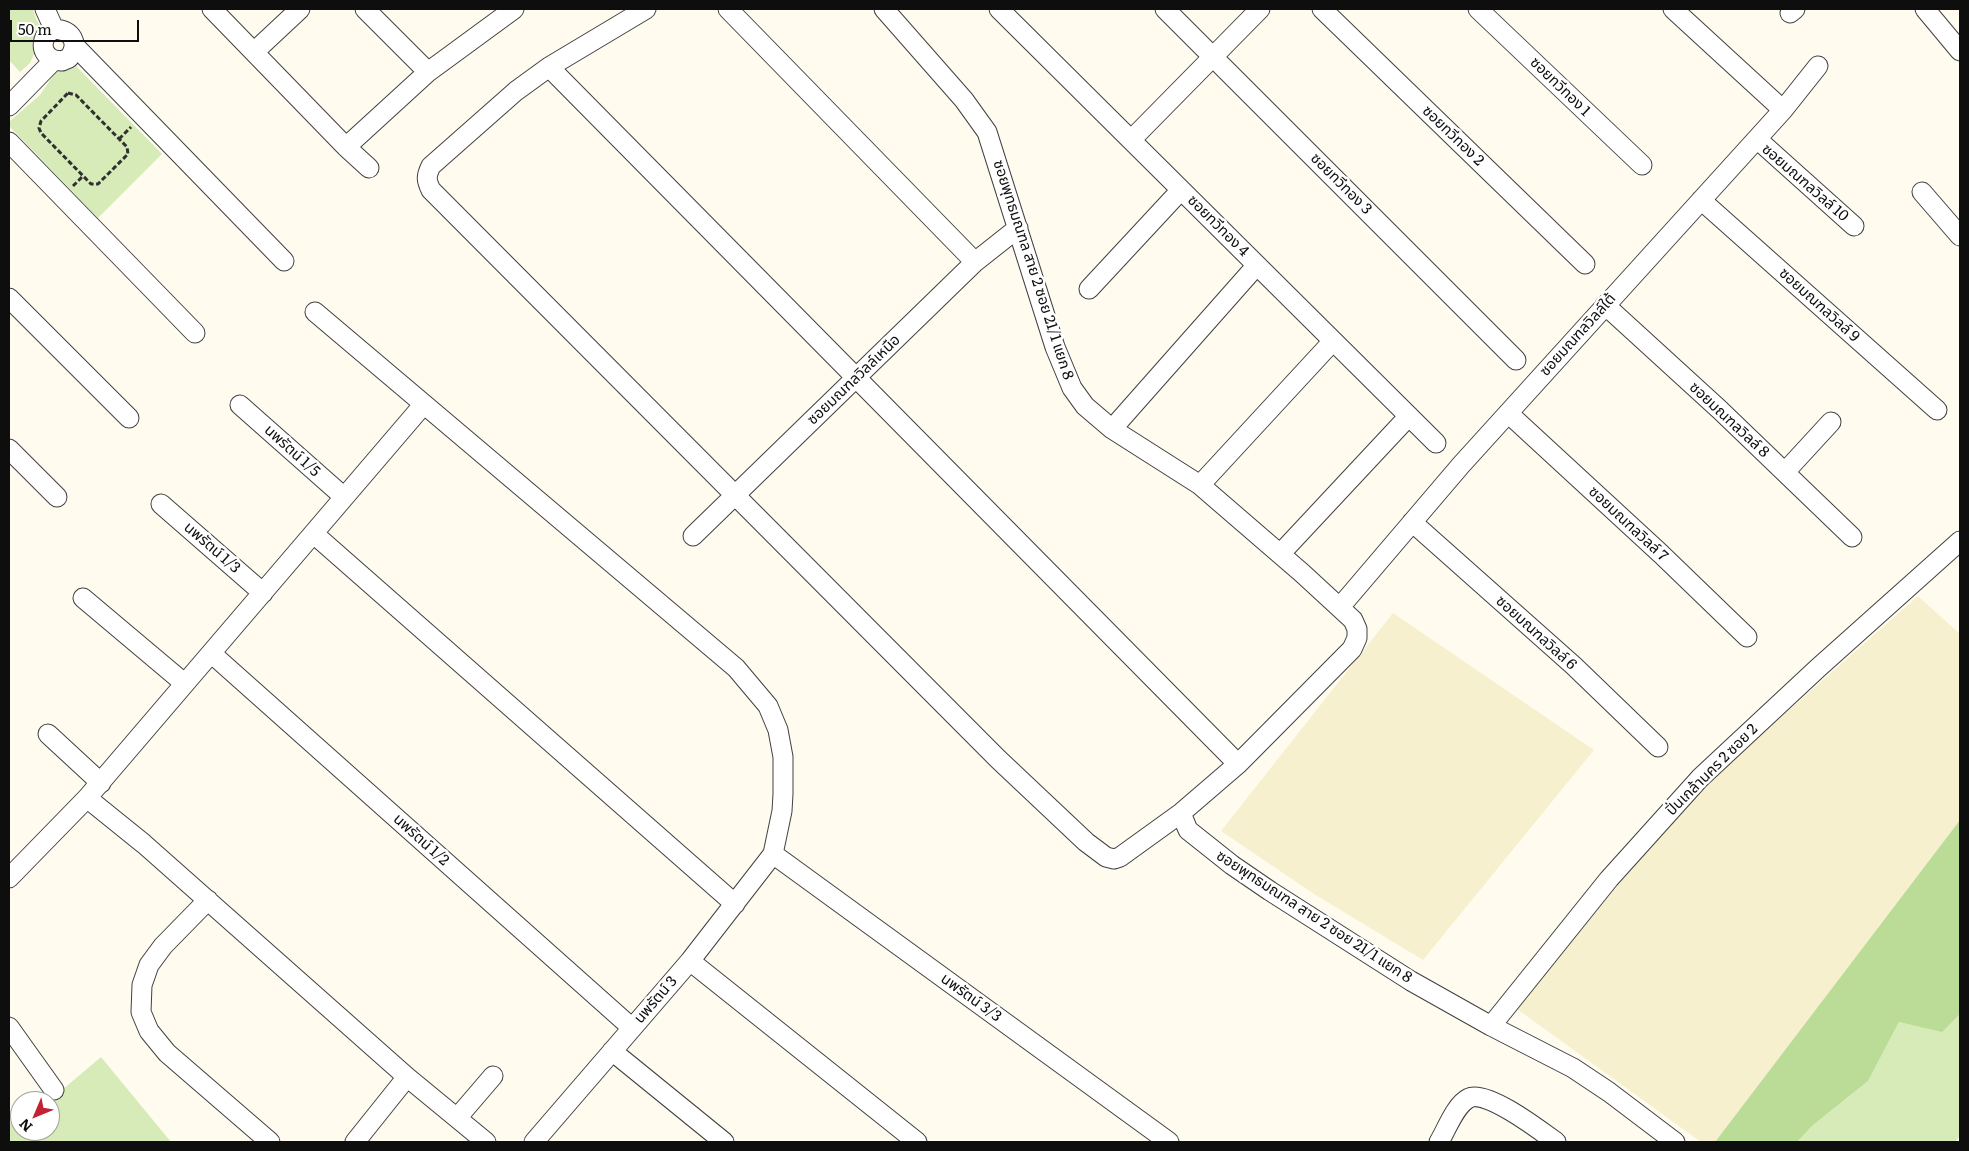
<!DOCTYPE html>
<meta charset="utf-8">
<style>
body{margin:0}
#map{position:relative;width:1969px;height:1151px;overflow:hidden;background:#fffbef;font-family:Literata,serif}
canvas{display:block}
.frame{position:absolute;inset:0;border:10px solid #0e0e0e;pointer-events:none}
.north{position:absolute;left:10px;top:1091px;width:50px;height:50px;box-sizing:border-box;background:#fff;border:1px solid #9f9f9f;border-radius:50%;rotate:225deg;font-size:14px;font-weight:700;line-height:20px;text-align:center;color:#0e0e0e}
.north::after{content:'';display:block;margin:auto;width:18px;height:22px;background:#c32235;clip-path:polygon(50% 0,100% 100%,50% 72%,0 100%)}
.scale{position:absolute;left:10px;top:20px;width:129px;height:22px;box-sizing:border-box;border:2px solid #0e0e0e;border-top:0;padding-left:6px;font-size:15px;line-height:18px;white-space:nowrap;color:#0e0e0e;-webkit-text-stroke:4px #fff;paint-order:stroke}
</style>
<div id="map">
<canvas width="1969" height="1151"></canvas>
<div class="frame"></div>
<div class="north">N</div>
<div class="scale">50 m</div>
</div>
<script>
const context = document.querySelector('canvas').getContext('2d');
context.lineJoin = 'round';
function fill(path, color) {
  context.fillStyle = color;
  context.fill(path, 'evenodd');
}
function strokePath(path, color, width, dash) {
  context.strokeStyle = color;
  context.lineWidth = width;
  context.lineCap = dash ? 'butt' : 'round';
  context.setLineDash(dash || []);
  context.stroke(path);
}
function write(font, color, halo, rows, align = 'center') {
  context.font = font + ' Literata,"Noto Sans Thai",serif';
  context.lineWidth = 5;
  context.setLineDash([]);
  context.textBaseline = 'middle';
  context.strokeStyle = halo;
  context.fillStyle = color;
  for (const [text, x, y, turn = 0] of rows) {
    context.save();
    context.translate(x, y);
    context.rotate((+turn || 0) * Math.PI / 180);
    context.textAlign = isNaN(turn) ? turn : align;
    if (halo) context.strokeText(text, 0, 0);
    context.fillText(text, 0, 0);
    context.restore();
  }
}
fill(new Path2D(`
 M 1918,596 L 1960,634 L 1960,820 L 1715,1142 L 1701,1142 L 1517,1009 L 1637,862 L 1713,777 Z
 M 1393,613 L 1594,750 L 1423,960 L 1314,894 L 1221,831 Z`), '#f6f0ce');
fill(new Path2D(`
 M 9,9 L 33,9 L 36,19 L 40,26 L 32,43 L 34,54 L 30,63 L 20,72 L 9,60 Z
 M 76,66 L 162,154 L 98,218 L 10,127 L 10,121 L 40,95 L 58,68 Z
 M 1960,1014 L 1960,1136 L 1955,1142 L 1797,1142 L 1812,1126 L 1868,1081 L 1899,1022 L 1942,1031 Z
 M 101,1057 L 171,1142 L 9,1142 L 9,1120 L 15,1129 L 20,1125 L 20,1131 L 50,1131 L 49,1101 Z`), '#d6ebb8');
fill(new Path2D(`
 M 1960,820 L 1960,1014 L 1942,1032 L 1899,1022 L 1868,1081 L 1812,1126 L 1797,1142 L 1715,1142 Z`), '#bbdc96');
const minor = new Path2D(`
 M 45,9 L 54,29
 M 212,9 L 346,147 L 369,168
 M 646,9 L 549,67 L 516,91 L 431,166 C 426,176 426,180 431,190 L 998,759 L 1086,842 L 1106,857 L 1114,859 L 1120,857 L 1181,813
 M 728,9 L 975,262
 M 884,9 L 964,100 L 987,132 L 1055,347 L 1072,388 L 1085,406 L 1112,429 L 1200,485 L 1302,573 L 1353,620 L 1357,629 L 1357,638 L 1352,649 L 1238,764 L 1181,813 L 1188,830 L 1232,865 L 1270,891 L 1411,981 L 1491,1026 L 1573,1068 L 1609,1092 L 1675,1142
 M 999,9 L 1436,443
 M 1165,9 L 1516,360
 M 1322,9 L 1585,264
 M 1478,9 L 1642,165
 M 1673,9 L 1783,110
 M 1925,9 L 1960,51
 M 1790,13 L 1795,9
 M 75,46 L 284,261
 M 254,52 L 300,9
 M 549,67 L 1238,764
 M 428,72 L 514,9
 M 9,106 L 54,60 L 62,61 L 69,58 C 80,43 72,30 54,29 C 40,37 39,53 54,60
 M 1757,139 L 1854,226
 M 1131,140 L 1260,9
 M 9,142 L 195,333
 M 346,147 L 428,72 L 365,9
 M 1922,192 L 1960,236
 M 1701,200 L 1937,410
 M 1089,289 L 1181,190
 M 9,298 L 129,418
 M 1605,305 L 1720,410 L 1852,537
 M 315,312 L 736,668 L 768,706 L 778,730 L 783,757 L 783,794 L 782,811 L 773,854 L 690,961 L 534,1142
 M 240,405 L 344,497
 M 1508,413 L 1661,554 L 1747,637
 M 1112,429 L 1257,265
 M 9,449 L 57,497
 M 1785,472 L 1831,422
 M 1200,485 L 1333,341
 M 161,504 L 263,593
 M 1412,522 L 1574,666 L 1658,747
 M 314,534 L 735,904
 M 693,536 L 975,262 L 1018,228
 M 1281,553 L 1409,416
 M 83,598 L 184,683
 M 1340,607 L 1461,465 L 1783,110 L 1818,66
 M 211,653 L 632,1028
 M 48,734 L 101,783
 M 87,798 L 144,844 L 407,1077 L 486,1142
 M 773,854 L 1169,1142
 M 9,878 L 87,798 L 424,404
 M 208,900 L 163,946 L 149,965 L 142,985 L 141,1012 L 149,1031 L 167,1053 L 270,1142
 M 690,961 L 917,1142
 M 1491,1026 L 1609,879 L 1700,778 L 1818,668 L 1960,541
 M 9,1027 L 54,1090
 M 612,1051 L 724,1142
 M 457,1118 L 493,1076
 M 355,1142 L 407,1077
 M 1439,1142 C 1447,1129 1455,1105 1469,1098 C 1486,1089 1541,1131 1556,1142`);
strokePath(minor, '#414141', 21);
strokePath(new Path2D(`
 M 68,93 L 76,95 L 127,147 L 128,154 L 98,184 L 91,184 L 41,133 L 39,128 L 41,121 Z
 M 119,139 L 131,127
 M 73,186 L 83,176`), '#303030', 3, [5, 2.5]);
strokePath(minor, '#fff', 19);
write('15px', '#0e0e0e', '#fff', [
 ["ซอยทวีทอง 1",1560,87,44],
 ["ซอยทวีทอง 2",1453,136,44],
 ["ซอยมณฑลวิลล์ 10",1805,183,41],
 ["ซอยทวีทอง 3",1341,184,45],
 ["ซอยทวีทอง 4",1218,226,45],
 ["ซอยพุทธมณฑล สาย 2 ซอย 21/1 แยก 8",1033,270,72],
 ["ซอยมณฑลวิลล์ 9",1819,305,42],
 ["ซอยมณฑลวิลล์ใต้",1578,335,-48],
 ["ซอยมณฑลวิลล์เหนือ",854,380,-44],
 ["ซอยมณฑลวิลล์ 8",1729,420,43],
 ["นพรัตน์ 1/5",292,451,42],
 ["ซอยมณฑลวิลล์ 7",1628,524,43],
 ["นพรัตน์ 1/3",212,548,41],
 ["ซอยมณฑลวิลล์ 6",1536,633,42],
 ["ปิ่นเกล้านคร 2 ซอย 2",1712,770,-45],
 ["นพรัตน์ 1/2",421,840,42],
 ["ซอยพุทธมณฑล สาย 2 ซอย 21/1 แยก 8",1314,917,33],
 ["นพรัตน์ 3/3",971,998,36],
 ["นพรัตน์ 3",656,1000,-49]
]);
</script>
